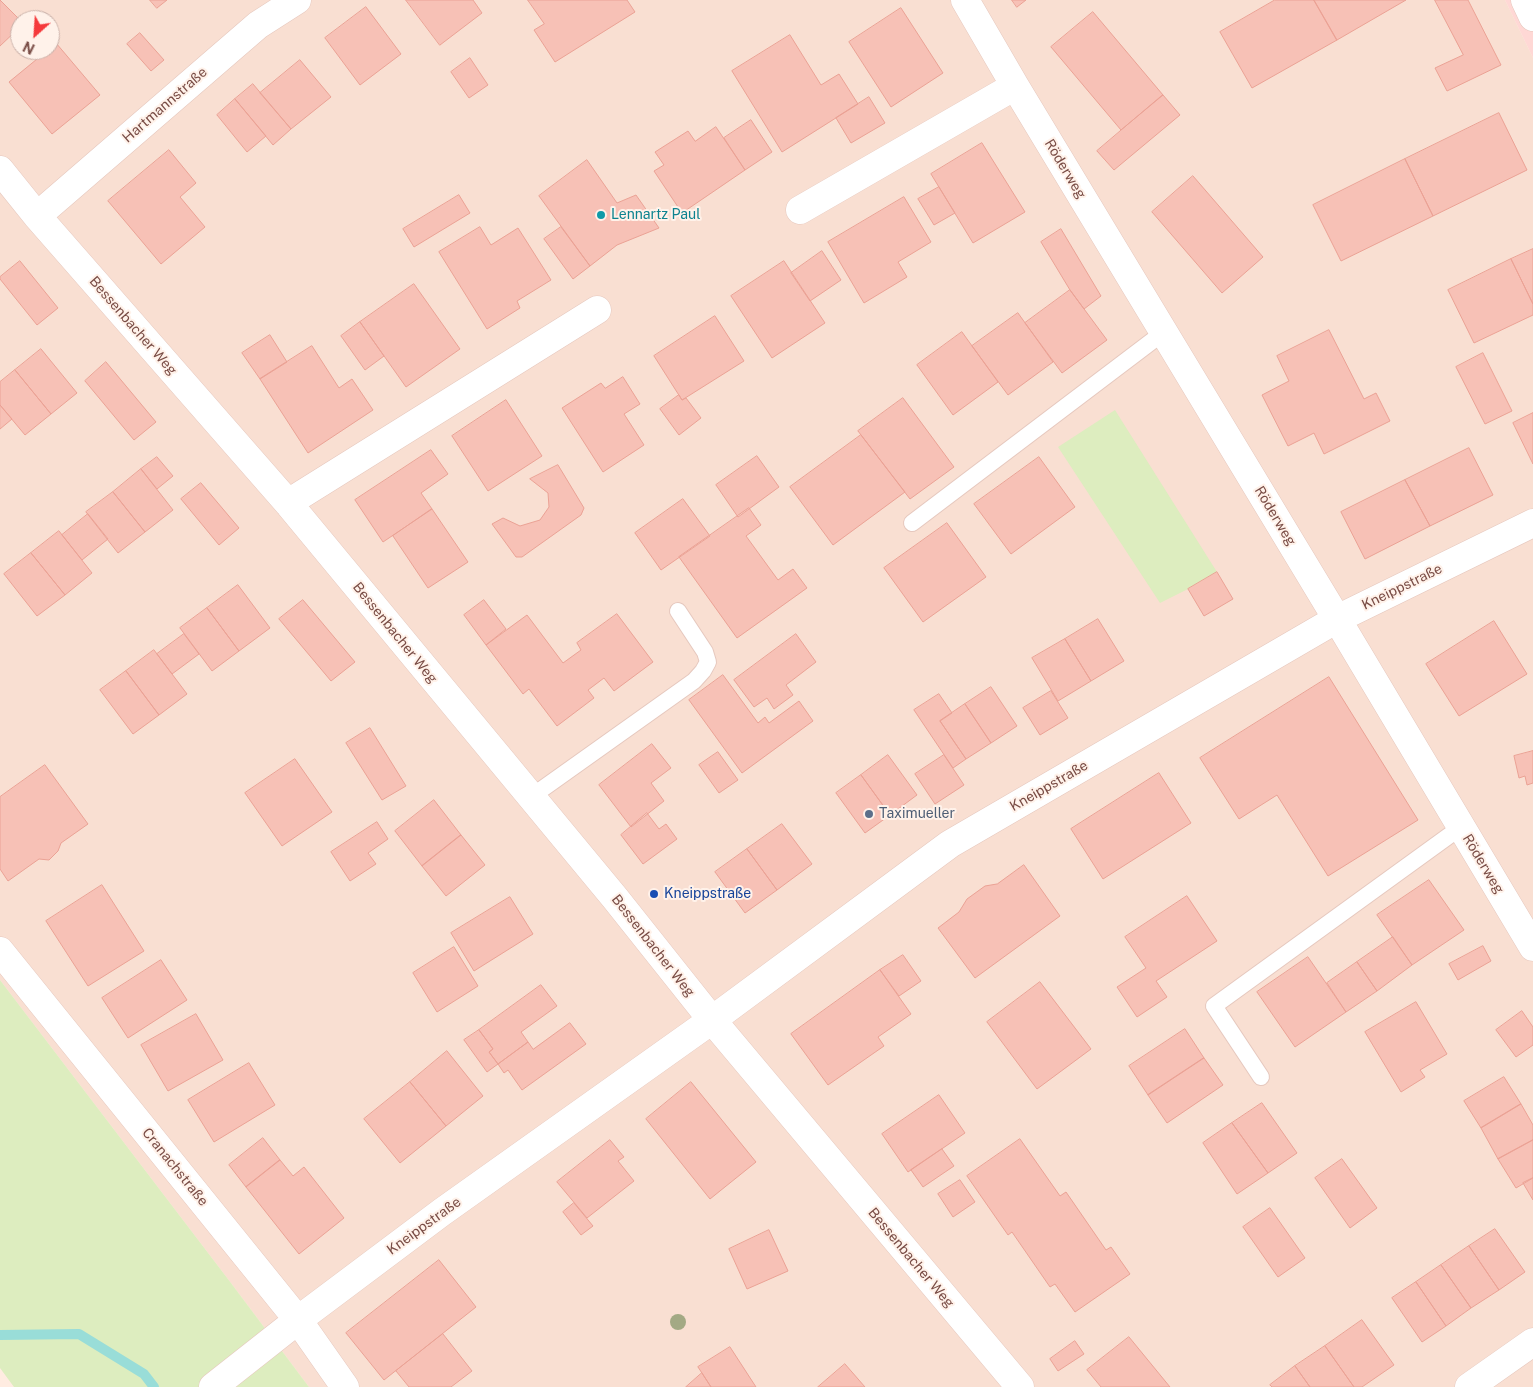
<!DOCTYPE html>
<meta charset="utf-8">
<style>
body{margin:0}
#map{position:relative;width:1533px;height:1387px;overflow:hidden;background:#ffece1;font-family:"Public Sans",sans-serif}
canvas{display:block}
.north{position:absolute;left:10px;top:10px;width:50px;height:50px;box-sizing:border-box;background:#fff2ea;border:1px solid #c9b0a8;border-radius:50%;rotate:206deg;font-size:14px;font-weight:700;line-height:20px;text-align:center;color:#794c45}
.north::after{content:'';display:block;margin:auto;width:18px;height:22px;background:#f53a3c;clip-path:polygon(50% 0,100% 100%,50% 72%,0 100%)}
</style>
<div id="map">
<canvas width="1533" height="1387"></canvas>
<div class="north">N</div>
</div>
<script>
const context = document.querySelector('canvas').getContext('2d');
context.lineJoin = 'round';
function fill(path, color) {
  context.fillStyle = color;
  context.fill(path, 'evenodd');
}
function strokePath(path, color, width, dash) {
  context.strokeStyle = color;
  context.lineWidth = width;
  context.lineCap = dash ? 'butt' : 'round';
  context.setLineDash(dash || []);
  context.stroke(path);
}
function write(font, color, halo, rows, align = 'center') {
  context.font = font + ' "Public Sans",sans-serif';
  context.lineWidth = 4;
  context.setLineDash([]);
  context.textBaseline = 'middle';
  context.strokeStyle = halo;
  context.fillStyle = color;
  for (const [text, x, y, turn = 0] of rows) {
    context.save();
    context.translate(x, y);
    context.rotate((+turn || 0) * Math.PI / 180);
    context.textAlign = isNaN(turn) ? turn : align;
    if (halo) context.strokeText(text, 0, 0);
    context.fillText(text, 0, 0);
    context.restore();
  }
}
fill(new Path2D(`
 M 0,0 L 1505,0 L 1533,58 L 1533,1387 L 309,1387 L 231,1283 L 0,980 ZM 20,20 L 50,20 L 50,50 L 20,50 Z`), '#f9dfd2');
fill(new Path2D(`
 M 1505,0 L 1533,0 L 1533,58 Z`), '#ffd8d5');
fill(new Path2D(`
 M 1115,410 L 1217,572 L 1188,589 L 1160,603 L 1058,447 Z
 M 0,980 L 231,1283 L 309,1387 L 14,1387 L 0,1368 Z`), '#ddedbf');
strokePath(new Path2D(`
 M 0,1335 L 79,1334 L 144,1374 L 154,1387`), '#99ddd8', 10);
const building = new Path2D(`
 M 0,0 L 20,20 L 20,27 L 0,46 Z
 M 150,0 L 167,0 L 157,8 Z
 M 406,0 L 473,0 L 482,13 L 440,45 Z
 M 528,0 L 627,0 L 635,12 L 555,62 L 534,30 L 544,24 Z
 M 1012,0 L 1026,0 L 1017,7 Z
 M 1275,0 L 1314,0 L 1337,40 L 1252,88 L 1220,32 Z
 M 1314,0 L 1406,0 L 1337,40 Z
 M 1435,0 L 1468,0 L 1501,65 L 1447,91 L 1435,68 L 1463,55 Z
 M 366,7 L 401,54 L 360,85 L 325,38 Z
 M 901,8 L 943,73 L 891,107 L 849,42 Z
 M 1093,12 L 1163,95 L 1121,130 L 1051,47 Z
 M 140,33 L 164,60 L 151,71 L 127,44 Z
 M 790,35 L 821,85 L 839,74 L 858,104 L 782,152 L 732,71 Z
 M 56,43 L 100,95 L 52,134 L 9,82 L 48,50 L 50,50 L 50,48 Z
 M 470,58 L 488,85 L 469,98 L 451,72 Z
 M 300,60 L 331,97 L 291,129 L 260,93 Z
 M 253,84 L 291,129 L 273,145 L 235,99 Z
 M 1163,95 L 1180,115 L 1114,170 L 1097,151 Z
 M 869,97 L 885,123 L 851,143 L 836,118 Z
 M 235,99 L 266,136 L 247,152 L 217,115 Z
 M 1499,113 L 1527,170 L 1433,216 L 1405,159 Z
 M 751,120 L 772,152 L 745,170 L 724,138 Z
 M 716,127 L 745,170 L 682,213 L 654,171 L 664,165 L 655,152 L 688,131 L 695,141 Z
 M 982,143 L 1025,212 L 973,243 L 931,174 Z
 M 169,150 L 196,183 L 180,197 L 205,227 L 161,264 L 108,201 Z
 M 1405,159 L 1433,216 L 1341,261 L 1313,205 Z
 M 587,160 L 617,203 L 636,195 L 659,228 L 617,245 L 590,266 L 539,196 Z
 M 1193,176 L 1263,257 L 1222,293 L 1152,212 Z
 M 939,187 L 955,213 L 934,225 L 918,199 Z
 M 459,195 L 470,213 L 414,247 L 403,229 Z
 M 904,197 L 931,242 L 898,262 L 907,277 L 864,303 L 828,242 Z
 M 480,227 L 491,245 L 518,228 L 551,280 L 517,301 L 520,308 L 487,329 L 439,252 Z
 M 561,227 L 590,266 L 573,279 L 544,239 Z
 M 1061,229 L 1101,296 L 1084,309 L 1070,290 L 1041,242 Z
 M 1533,249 L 1533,304 L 1511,259 Z
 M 822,251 L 841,280 L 810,301 L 791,273 Z
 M 1511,259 L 1533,304 L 1533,315 L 1474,343 L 1448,290 Z
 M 20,261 L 58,308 L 37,325 L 0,279 L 0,277 Z
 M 784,261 L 825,323 L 772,358 L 731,296 Z
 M 414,284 L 460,349 L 406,387 L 360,322 Z
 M 1070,290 L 1107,340 L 1062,373 L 1025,323 Z
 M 1018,313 L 1053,362 L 1008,395 L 972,346 Z
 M 715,316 L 744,361 L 682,400 L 654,356 Z
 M 360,322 L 384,356 L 365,370 L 341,336 Z
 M 1329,330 L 1364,399 L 1376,393 L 1390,421 L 1324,454 L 1314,433 L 1288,446 L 1262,395 L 1289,381 L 1277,356 Z
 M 962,332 L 998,382 L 953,415 L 917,365 Z
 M 270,335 L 287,362 L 260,379 L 242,353 Z
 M 312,346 L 339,388 L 352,379 L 373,410 L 308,453 L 260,379 Z
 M 41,349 L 77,393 L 51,414 L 15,370 Z
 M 1483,353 L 1512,411 L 1485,424 L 1456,367 Z
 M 106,362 L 156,422 L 134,440 L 85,381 Z
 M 15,370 L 51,414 L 25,435 L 0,405 L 0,382 Z
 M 623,377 L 640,404 L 624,414 L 644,445 L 603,472 L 562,408 L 601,383 L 605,388 Z
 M 679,395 L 682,400 L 686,398 L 701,418 L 679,435 L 660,409 Z
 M 903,398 L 954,467 L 910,499 L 858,431 Z
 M 506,400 L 542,456 L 488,491 L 452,436 Z
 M 0,405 L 12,419 L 0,429 Z
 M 1533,413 L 1533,464 L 1513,423 Z
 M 861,435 L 905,492 L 833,545 L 790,487 Z
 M 1469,448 L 1493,495 L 1430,526 L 1405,480 Z
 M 431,450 L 448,474 L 421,493 L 432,509 L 383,542 L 355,500 Z
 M 757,456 L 779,487 L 738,517 L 716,485 Z
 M 157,457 L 173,476 L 157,489 L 141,469 Z
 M 1039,457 L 1075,507 L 1011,554 L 974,504 Z
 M 558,465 L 584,508 L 581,515 L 522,557 L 516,557 L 492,524 L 503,518 L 520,526 L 540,520 L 549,507 L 548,493 L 530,479 Z
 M 141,469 L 173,510 L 145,532 L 113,492 Z
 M 1405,480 L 1430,526 L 1365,559 L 1341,512 Z
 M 201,483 L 239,528 L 219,545 L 181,499 Z
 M 113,492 L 145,532 L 118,553 L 86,512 Z
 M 683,499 L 710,536 L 661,570 L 635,533 Z
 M 749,508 L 761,525 L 746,536 L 778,580 L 793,569 L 807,588 L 737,638 L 679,557 Z
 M 432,509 L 468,562 L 428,588 L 393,536 Z
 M 88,514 L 108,539 L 82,560 L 62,535 Z
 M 947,523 L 986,577 L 923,622 L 884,568 Z
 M 59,531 L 92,573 L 65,595 L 31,553 Z
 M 31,553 L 65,595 L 37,616 L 4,574 Z
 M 1217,572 L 1233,599 L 1204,616 L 1188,589 Z
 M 238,585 L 270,628 L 239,651 L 207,608 Z
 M 303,600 L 355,662 L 331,681 L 279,619 Z
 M 484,600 L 506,629 L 486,645 L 464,615 Z
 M 207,608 L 239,651 L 212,671 L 180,628 Z
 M 617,614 L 653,662 L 614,691 L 604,678 L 588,690 L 594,698 L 557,726 L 529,689 L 523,694 L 486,645 L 527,615 L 563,663 L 581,650 L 577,643 Z
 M 1098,619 L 1124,661 L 1091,681 L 1065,639 Z
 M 1494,621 L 1527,674 L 1459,716 L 1426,664 Z
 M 184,634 L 199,654 L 172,674 L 157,654 Z
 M 796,634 L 816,662 L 786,685 L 793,695 L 774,709 L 767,698 L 754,707 L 734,680 Z
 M 1065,639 L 1091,681 L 1058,701 L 1032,658 Z
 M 154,650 L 187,694 L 159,715 L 126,671 Z
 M 126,671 L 159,715 L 133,734 L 100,690 Z
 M 723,675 L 758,723 L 765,717 L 769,723 L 799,701 L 813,721 L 742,773 L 689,700 Z
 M 1329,677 L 1418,820 L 1328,876 L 1277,795 L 1239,819 L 1200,758 Z
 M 991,687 L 1017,726 L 991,743 L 965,704 Z
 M 1051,691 L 1068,718 L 1040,735 L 1023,708 Z
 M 939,694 L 952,713 L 940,721 L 966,759 L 953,768 L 914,710 Z
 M 965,704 L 991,743 L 966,759 L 940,721 Z
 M 370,728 L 406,786 L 382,800 L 346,743 Z
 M 652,744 L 671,768 L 651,783 L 664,801 L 631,827 L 599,785 Z
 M 1533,751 L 1533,783 L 1527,785 L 1525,776 L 1519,778 L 1514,756 Z
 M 718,752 L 738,780 L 719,793 L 699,765 Z
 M 888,755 L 917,795 L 890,815 L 861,775 Z
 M 944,755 L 964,785 L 935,804 L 915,774 Z
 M 295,759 L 332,812 L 282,846 L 245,793 Z
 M 45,765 L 88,824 L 61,843 L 58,851 L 49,860 L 39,859 L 8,881 L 0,869 L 0,797 Z
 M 1159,773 L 1191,823 L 1103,879 L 1071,829 Z
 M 861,775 L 890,815 L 865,833 L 836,793 Z
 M 434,800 L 461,835 L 422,866 L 395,831 Z
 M 647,813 L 659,829 L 666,824 L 677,839 L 643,864 L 621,835 Z
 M 377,822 L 388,839 L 368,853 L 376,864 L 350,881 L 331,852 Z
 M 782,824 L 812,864 L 777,890 L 747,849 Z
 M 461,835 L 485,865 L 446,896 L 422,866 Z
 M 747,849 L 777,890 L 745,913 L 715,872 Z
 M 1024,865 L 1060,916 L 975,978 L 938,928 L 959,912 L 967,899 L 985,886 L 997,884 Z
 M 1429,880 L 1464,930 L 1412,965 L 1377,915 Z
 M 102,885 L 144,951 L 88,986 L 46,921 Z
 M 1187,896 L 1217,941 L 1156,981 L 1167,997 L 1137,1017 L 1117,987 L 1146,968 L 1125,937 Z
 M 510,897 L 533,934 L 474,971 L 451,933 Z
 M 1393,937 L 1412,965 L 1377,991 L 1357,962 Z
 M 1483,946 L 1491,961 L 1458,980 L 1449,964 Z
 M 454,947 L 478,986 L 437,1012 L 413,973 Z
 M 903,955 L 921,981 L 899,996 L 880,970 Z
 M 1308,957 L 1346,1012 L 1295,1047 L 1257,992 Z
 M 161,960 L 187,1000 L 128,1038 L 102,998 Z
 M 1357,962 L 1377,991 L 1346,1012 L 1327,983 Z
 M 880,970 L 911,1014 L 878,1037 L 884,1046 L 828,1085 L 791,1034 Z
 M 1040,982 L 1091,1049 L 1037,1089 L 987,1022 Z
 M 541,985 L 557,1006 L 521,1032 L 528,1042 L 498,1064 L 489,1052 L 493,1049 L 479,1030 Z
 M 1416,1002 L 1447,1054 L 1420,1070 L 1425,1077 L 1401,1092 L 1365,1032 Z
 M 1522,1011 L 1533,1027 L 1533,1045 L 1516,1057 L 1496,1030 Z
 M 196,1014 L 223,1060 L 168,1091 L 141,1045 Z
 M 570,1023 L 586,1044 L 522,1090 L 508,1070 L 504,1073 L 498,1064 L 528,1042 L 533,1049 Z
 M 1185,1029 L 1204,1058 L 1148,1095 L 1129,1066 Z
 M 479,1030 L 493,1049 L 489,1052 L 498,1064 L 487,1072 L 464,1040 Z
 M 447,1051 L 483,1096 L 446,1126 L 410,1082 Z
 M 1204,1058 L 1223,1085 L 1167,1123 L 1148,1095 Z
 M 249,1063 L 275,1105 L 214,1142 L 188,1100 Z
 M 1504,1077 L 1521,1104 L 1481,1128 L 1464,1101 Z
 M 410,1082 L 446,1126 L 400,1163 L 364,1119 Z
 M 691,1082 L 756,1162 L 710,1199 L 646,1119 Z
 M 939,1095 L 965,1133 L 908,1172 L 882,1134 Z
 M 1262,1103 L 1297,1153 L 1268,1173 L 1232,1123 Z
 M 1521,1104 L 1533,1125 L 1533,1140 L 1498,1159 L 1481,1128 Z
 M 1232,1123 L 1268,1173 L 1237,1194 L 1203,1143 Z
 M 263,1138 L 280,1160 L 246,1187 L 229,1165 Z
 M 1020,1139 L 1060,1196 L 1066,1192 L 1106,1250 L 1111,1247 L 1130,1274 L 1075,1312 L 1055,1284 L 1050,1287 L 1012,1232 L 1008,1235 L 967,1176 Z
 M 610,1140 L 624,1157 L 618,1161 L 634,1181 L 587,1218 L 557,1182 Z
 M 1533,1140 L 1533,1178 L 1516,1188 L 1498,1159 Z
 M 942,1149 L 954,1166 L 923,1187 L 911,1170 Z
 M 1342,1159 L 1377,1208 L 1350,1228 L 1315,1178 Z
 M 280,1160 L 293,1176 L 304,1167 L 344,1218 L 299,1254 L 246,1187 Z
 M 1533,1178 L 1533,1200 L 1523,1183 Z
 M 960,1180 L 975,1202 L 953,1217 L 938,1194 Z
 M 574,1203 L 593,1226 L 581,1235 L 563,1212 Z
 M 1270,1208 L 1305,1258 L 1278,1277 L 1243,1227 Z
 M 1495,1229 L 1525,1272 L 1499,1290 L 1469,1246 Z
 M 769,1230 L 788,1271 L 747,1289 L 729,1249 Z
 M 1469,1246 L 1499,1290 L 1471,1308 L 1441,1265 Z
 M 439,1260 L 476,1307 L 384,1380 L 346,1333 Z
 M 1441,1265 L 1471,1308 L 1446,1326 L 1416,1282 Z
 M 1416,1282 L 1446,1326 L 1422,1342 L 1392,1298 Z
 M 1362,1320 L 1394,1365 L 1362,1387 L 1354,1387 L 1325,1346 Z
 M 443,1334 L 472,1371 L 451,1387 L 409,1387 L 396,1371 Z
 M 1129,1337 L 1170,1387 L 1101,1387 L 1087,1370 Z
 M 1075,1341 L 1084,1354 L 1058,1371 L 1050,1359 Z
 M 1325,1346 L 1354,1387 L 1310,1387 L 1295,1366 Z
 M 730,1347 L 756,1387 L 711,1387 L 698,1367 Z
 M 845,1364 L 865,1387 L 818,1387 Z
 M 1295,1366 L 1310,1387 L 1272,1387 L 1270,1385 Z
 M 702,1373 L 711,1387 L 686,1387 Z`);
fill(building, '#f7c1b6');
strokePath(building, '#eba295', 1);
const service = new Path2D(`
 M 912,523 L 1164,332
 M 531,797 L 694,681 L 703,671 L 708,662 L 705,652 L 678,611
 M 1261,1077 L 1214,1006 L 1461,827`);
const minor = new Path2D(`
 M 965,0 L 1015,86 L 1337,619 L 1533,947
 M 1525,0 L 1533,17
 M 0,170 L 37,216 L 288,503 L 615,898 L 712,1020 L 1020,1387
 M 800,210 L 1015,86
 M 37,216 L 258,25 L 297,0
 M 288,503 L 597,310
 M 0,951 L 298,1320 L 345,1387
 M 213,1387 L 298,1320 L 442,1212 L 712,1020 L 950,844 L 1337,619 L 1533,523
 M 1469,1387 L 1533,1342`);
strokePath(service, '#e6c8be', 18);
strokePath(minor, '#e6c8be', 29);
strokePath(service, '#fff', 16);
strokePath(minor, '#fff', 28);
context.fillStyle = '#a3a984';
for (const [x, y] of [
 [678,1322]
]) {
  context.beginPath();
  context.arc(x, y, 8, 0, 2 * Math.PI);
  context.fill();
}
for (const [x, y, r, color] of [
 [601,215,5,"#0f9aa8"],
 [869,814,5,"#5c6f8a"],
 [654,894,5,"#1a4fb4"]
]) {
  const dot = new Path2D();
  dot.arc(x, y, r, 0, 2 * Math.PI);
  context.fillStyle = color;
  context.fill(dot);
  strokePath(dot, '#fff2ea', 2);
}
write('14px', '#794c45', '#fff2ea', [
 ["Hartmannstraße",165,105,-41],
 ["Röderweg",1065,169,59],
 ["Bessenbacher Weg",133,326,49],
 ["Röderweg",1275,516,59],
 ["Kneippstraße",1402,587,-26],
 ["Bessenbacher Weg",395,633,51],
 ["Kneippstraße",1049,786,-30],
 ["Röderweg",1483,864,59],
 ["Bessenbacher Weg",653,946,52],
 ["Cranachstraße",175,1167,51],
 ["Kneippstraße",424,1226,-36],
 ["Bessenbacher Weg",911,1258,50]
]);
write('14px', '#0d838f', '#fff2ea', [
 ["Lennartz Paul",611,215]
], 'left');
write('14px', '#4e5e75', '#fff2ea', [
 ["Taximueller",879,814]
], 'left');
write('14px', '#164399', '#fff2ea', [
 ["Kneippstraße",664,894]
], 'left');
</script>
